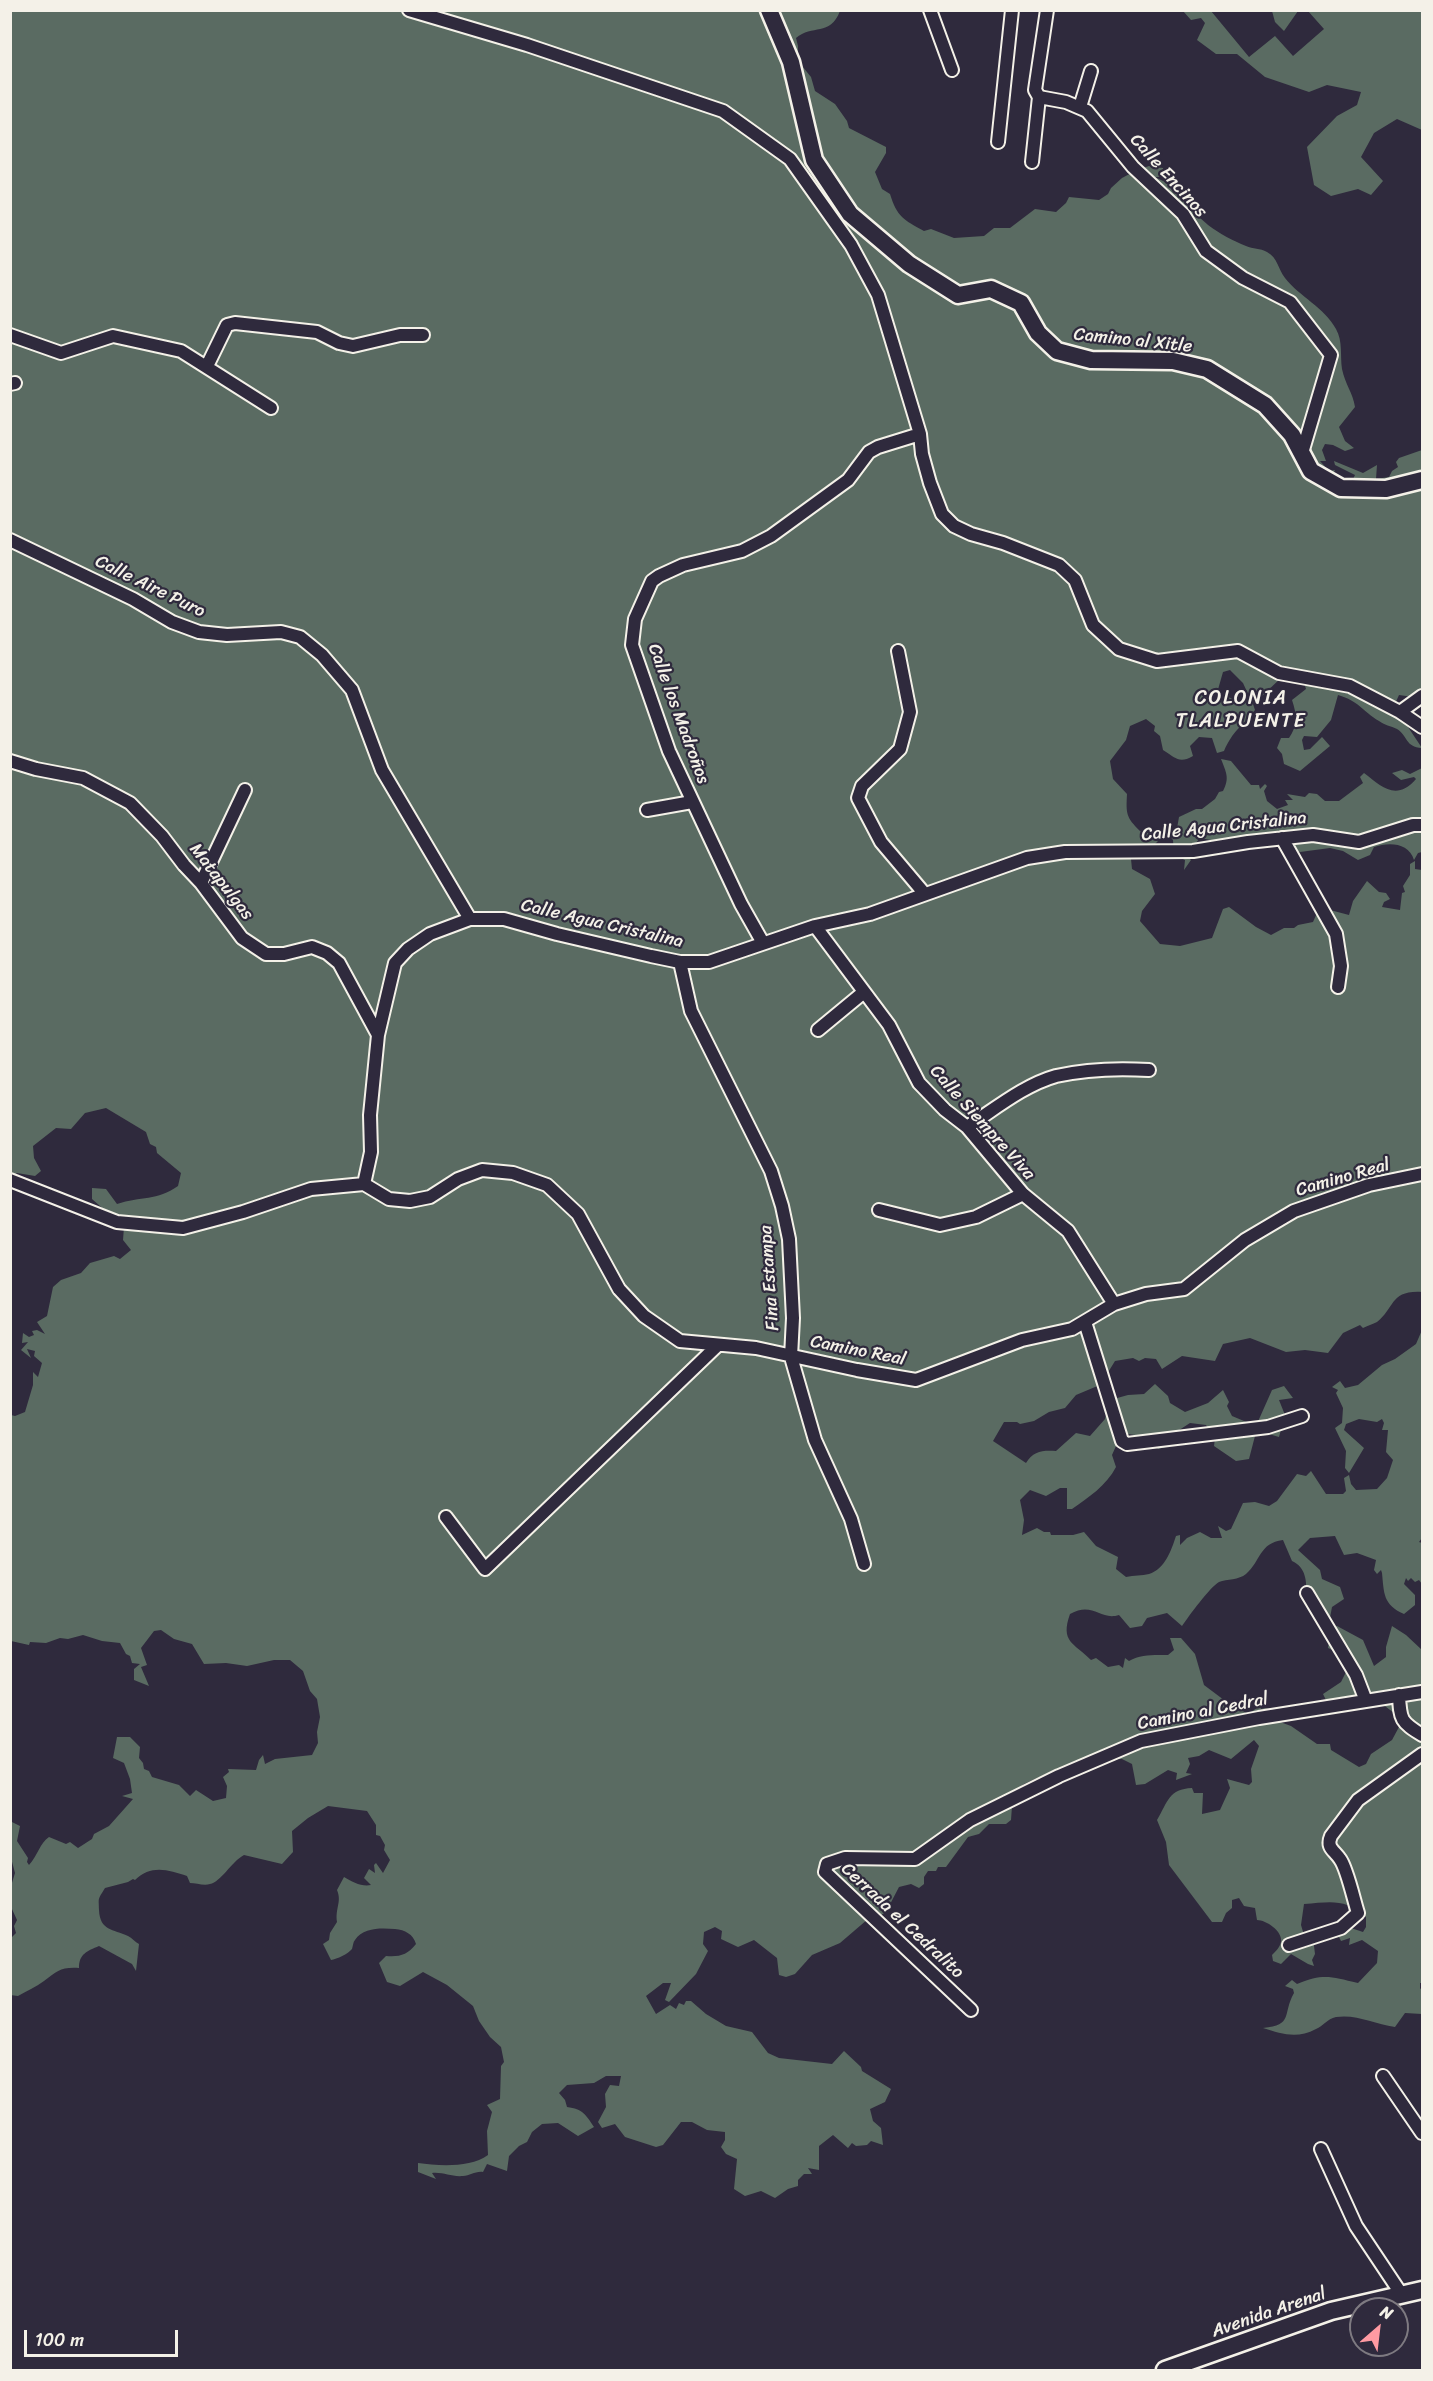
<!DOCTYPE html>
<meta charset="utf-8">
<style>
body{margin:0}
#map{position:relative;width:1433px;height:2381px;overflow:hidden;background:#2f2a3d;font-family:Sriracha,sans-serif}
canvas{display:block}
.frame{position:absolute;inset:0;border:12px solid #f4f1e8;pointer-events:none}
.north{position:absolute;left:1349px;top:2297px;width:60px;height:60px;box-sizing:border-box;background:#2f2a3d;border:2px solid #7e7a81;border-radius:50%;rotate:28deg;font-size:16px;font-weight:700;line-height:24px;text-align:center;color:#f4f1e8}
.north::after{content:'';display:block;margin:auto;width:21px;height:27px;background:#ff9aa2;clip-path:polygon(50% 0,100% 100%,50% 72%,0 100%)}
.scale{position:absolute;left:24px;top:2330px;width:154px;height:27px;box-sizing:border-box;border:3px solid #f4f1e8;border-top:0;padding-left:8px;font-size:18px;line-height:21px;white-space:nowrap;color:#f4f1e8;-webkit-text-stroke:4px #2f2a3d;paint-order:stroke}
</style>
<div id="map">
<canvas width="1433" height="2381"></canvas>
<div class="frame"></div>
<div class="north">N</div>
<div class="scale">100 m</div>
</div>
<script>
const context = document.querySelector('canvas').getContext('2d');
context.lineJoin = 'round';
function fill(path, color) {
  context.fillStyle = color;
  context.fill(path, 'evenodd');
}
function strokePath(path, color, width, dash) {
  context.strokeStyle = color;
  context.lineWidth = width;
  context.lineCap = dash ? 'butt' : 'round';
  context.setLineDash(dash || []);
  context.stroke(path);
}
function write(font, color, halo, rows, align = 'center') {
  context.font = font + ' Sriracha,sans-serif';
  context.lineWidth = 4.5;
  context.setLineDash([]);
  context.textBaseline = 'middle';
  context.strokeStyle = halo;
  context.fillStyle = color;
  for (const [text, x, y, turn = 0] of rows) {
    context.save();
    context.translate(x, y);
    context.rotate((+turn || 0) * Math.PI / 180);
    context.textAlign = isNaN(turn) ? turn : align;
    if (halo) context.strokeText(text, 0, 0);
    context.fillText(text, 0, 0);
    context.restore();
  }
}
fill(new Path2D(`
 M 11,11 L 840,11 C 830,37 812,24 796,38 L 798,46 L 798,61 L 811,77 L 815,91 L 835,104 L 847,121 L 849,128 L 886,147 L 886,153 L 875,172 L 882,189 L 890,194 C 897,217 904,220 924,231 L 931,229 L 954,238 L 984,236 L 994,228 L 1010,228 L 1035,209 L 1056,212 L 1066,203 L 1069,197 L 1099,200 L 1108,194 L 1111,188 L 1122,178 L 1137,170 L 1149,166 L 1163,168 L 1165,177 L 1155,177 L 1183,191 C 1191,218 1221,236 1246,246 C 1253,249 1260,248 1267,252 C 1278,258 1278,269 1285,278 C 1300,297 1324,307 1336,329 C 1343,341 1340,356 1342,369 C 1345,384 1353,393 1355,407 L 1339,427 L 1345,441 L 1354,448 L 1345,451 L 1333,445 L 1325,444 L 1322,450 L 1326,461 L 1320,461 L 1329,471 L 1335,470 L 1332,476 L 1348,489 L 1355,475 L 1335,465 L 1334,461 L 1363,473 L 1377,465 L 1376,479 L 1389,477 L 1392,471 L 1398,467 L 1396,462 L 1399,458 L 1422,450 L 1422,702 L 1413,697 L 1399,695 L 1394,706 L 1422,748 C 1405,747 1408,736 1397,729 C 1391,726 1384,725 1379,721 C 1362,711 1359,701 1338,695 L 1331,720 L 1317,737 L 1304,736 L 1302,740 L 1304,750 L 1310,749 L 1322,737 L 1330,746 L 1300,771 L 1284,764 L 1282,754 L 1277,748 L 1281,738 L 1289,738 C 1298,725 1297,715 1292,700 L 1306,689 L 1303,679 L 1283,676 L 1262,696 L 1254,692 L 1248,694 L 1243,683 L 1230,670 L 1223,672 L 1217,693 L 1210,699 L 1213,704 L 1224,694 C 1236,702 1242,703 1255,697 L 1253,704 L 1255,710 C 1242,727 1233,730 1224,751 L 1217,753 L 1212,738 L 1199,737 L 1190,746 L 1193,756 C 1179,764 1176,758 1163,750 L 1160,736 L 1154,731 L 1155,726 L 1146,719 L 1130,726 L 1126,740 L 1110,761 L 1113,779 L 1127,794 C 1126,814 1126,817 1140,831 L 1144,830 L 1158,841 L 1144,855 L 1131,859 L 1132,869 L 1150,879 L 1155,894 L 1142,911 L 1140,921 L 1160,944 L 1180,946 L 1212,938 L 1223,909 L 1229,907 L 1256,927 L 1271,935 L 1284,928 L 1294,928 L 1298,925 L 1313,922 L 1317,913 L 1330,910 L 1349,915 L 1353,901 L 1367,881 L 1379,892 L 1386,893 L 1390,899 L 1384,902 L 1382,907 L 1400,910 L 1402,893 L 1405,892 L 1403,886 L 1410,875 L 1410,864 L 1415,861 L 1415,869 L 1422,870 L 1422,1292 C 1390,1290 1395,1308 1377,1322 C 1373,1324 1367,1326 1363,1328 L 1360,1325 L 1343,1333 L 1328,1353 L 1305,1350 L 1286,1352 L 1250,1338 L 1223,1344 L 1215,1361 L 1182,1356 L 1162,1369 L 1156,1359 L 1145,1358 L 1139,1361 L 1133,1358 L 1115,1361 L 1107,1374 L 1107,1382 L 1076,1395 L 1065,1408 L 1049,1412 L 1034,1421 L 1020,1424 L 1017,1422 L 1004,1422 L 993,1441 L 1026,1463 C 1033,1451 1043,1450 1056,1451 L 1076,1433 L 1090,1436 L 1105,1419 L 1110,1400 L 1128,1395 L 1144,1394 L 1155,1384 L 1168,1396 L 1170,1403 L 1185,1412 L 1208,1403 L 1223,1390 L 1229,1402 L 1227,1406 L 1232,1416 L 1256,1426 L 1272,1390 L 1284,1386 L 1293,1398 L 1279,1400 L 1285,1415 L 1279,1437 L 1262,1432 L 1255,1436 L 1249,1459 L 1236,1461 L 1214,1446 L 1215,1438 L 1206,1425 L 1190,1423 L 1170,1436 L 1170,1446 L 1158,1449 L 1148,1437 L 1128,1434 L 1116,1446 L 1112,1455 L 1116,1467 C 1107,1485 1088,1498 1072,1509 L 1067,1509 L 1067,1488 L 1060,1488 L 1046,1496 L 1030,1490 L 1020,1500 L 1024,1520 L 1022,1535 L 1037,1528 L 1044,1532 L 1050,1532 L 1051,1535 L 1073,1535 L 1084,1532 L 1096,1546 L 1118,1557 L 1116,1569 L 1126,1577 C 1134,1575 1142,1576 1149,1574 C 1165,1569 1171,1551 1176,1536 L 1180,1535 L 1180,1545 L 1187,1538 L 1200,1532 L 1211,1538 L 1222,1538 L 1218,1526 L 1226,1531 L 1231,1529 L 1243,1503 L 1255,1502 L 1269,1506 L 1277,1501 L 1297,1474 L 1306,1476 L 1311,1471 L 1326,1494 L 1343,1494 L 1346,1491 L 1344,1478 L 1349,1475 L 1351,1484 L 1356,1490 L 1377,1489 L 1387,1478 L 1393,1460 L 1386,1452 L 1388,1430 L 1382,1430 L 1384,1423 L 1382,1419 L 1377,1422 L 1359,1419 L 1346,1424 L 1344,1430 L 1364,1448 L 1349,1473 L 1345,1468 L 1346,1451 L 1335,1428 L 1342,1423 L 1343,1408 L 1336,1393 L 1338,1390 L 1332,1387 L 1340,1381 L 1345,1388 L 1358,1385 L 1382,1365 L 1395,1359 L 1416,1344 L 1422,1330 L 1422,1538 L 1419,1542 L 1422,1543 L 1422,1584 L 1419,1580 L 1415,1582 L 1411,1578 L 1408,1581 L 1406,1578 L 1404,1584 L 1415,1595 L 1415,1605 L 1404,1614 C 1383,1605 1384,1593 1382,1573 L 1381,1570 L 1377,1574 L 1374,1570 L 1376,1560 L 1357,1553 L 1344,1555 L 1335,1536 L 1310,1538 L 1298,1550 L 1320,1570 L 1322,1579 L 1340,1587 L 1344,1599 L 1332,1607 L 1329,1623 L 1306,1595 C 1307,1582 1306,1567 1292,1561 L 1283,1540 C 1259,1543 1261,1561 1246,1574 C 1239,1580 1227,1579 1219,1582 C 1210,1587 1189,1616 1182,1626 L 1167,1613 L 1147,1618 L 1142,1626 L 1130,1628 L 1119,1615 C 1100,1621 1093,1601 1070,1614 C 1060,1642 1074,1643 1091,1660 L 1096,1658 L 1108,1667 L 1119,1665 L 1123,1668 L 1125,1658 L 1129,1661 C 1141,1654 1154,1655 1168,1655 L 1174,1650 L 1170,1638 L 1181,1638 L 1195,1654 L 1204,1685 L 1228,1703 L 1248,1714 L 1260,1706 L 1261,1709 L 1265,1708 L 1277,1710 L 1272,1719 L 1291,1726 L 1317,1744 L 1330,1744 L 1331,1750 L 1359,1767 L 1366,1764 L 1371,1754 L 1392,1740 L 1399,1727 L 1394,1713 L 1377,1700 L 1326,1705 L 1326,1700 L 1323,1694 L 1341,1682 L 1348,1668 L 1344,1655 L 1328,1648 L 1331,1628 L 1337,1626 L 1363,1640 L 1374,1666 L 1386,1657 L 1386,1647 L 1392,1626 L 1406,1635 L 1422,1650 L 1422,1983 L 1420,1983 L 1420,1988 L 1422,1991 L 1422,2014 L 1405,2013 L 1395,2027 C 1374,2024 1357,2014 1336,2017 C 1327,2019 1323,2026 1316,2029 C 1297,2039 1282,2034 1263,2028 C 1294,2025 1282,2014 1294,1993 L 1293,1989 L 1285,1986 L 1292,1980 L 1297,1984 C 1324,1973 1331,1977 1358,1983 L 1377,1963 L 1378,1951 L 1362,1940 L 1349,1945 L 1350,1938 L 1341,1941 L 1337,1933 L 1348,1927 L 1363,1932 L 1366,1927 L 1366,1917 C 1345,1898 1331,1902 1304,1904 L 1301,1925 L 1304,1935 L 1313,1938 L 1315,1954 L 1312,1960 L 1314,1966 L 1308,1964 L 1291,1954 L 1281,1964 L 1273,1961 L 1272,1955 C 1276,1951 1280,1947 1281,1942 C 1283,1931 1266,1920 1257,1920 L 1255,1908 L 1244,1906 L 1239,1898 L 1232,1900 L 1232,1908 L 1226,1913 L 1222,1922 L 1212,1922 L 1169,1865 L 1166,1842 L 1157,1820 C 1168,1801 1169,1789 1192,1788 L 1194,1793 L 1203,1793 L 1202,1814 L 1220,1810 L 1230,1788 L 1227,1779 L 1249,1785 L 1252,1782 L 1251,1769 L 1259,1746 L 1254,1740 L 1231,1759 L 1209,1750 L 1199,1756 L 1188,1758 L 1190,1764 L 1186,1773 L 1192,1774 L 1176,1780 L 1177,1773 L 1168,1770 L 1145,1784 L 1136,1785 L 1132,1764 L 1122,1759 L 1103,1758 L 1037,1778 L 1024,1784 L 1013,1793 L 1011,1820 L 1006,1824 L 989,1824 L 979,1834 L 968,1837 L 946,1867 L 938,1867 L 936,1871 L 928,1871 L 924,1877 L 924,1884 L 919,1888 L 911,1884 L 899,1887 L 886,1912 L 881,1915 L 868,1919 L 840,1943 L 812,1955 L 795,1974 L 786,1977 L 779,1975 L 777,1958 L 754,1940 L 738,1947 L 721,1939 L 722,1931 L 715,1927 L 704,1932 L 703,1944 L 708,1951 L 696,1974 L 669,2002 L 665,2000 L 671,1983 L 663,1983 L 646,1996 L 656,2014 L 670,2005 L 676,2009 L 679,2003 L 684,2005 L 686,2001 L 691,2001 L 706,2014 L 726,2026 L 752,2032 L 768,2053 L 779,2058 L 832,2064 L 844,2051 L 861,2067 L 862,2071 L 891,2089 L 885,2102 L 870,2109 L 873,2121 L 881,2128 L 883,2145 L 871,2141 L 867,2145 L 856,2146 L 852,2143 L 848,2148 L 833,2135 L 819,2146 L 819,2170 L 808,2168 L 812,2174 L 804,2174 L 798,2180 L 798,2186 L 788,2189 L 775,2198 L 761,2191 L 745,2196 L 734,2189 L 737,2159 L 726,2154 L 721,2147 L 725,2140 L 725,2132 L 707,2130 L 692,2122 L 681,2122 L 663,2145 L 656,2147 L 625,2137 L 615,2124 L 602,2128 L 598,2122 L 606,2107 L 605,2094 L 610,2085 L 619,2086 L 621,2076 L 606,2076 L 594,2083 L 567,2085 L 559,2093 L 565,2100 L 567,2107 C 583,2109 586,2115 594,2127 L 578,2136 L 558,2123 L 542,2124 L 532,2132 L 527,2142 L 519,2146 L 509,2156 L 507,2171 L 487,2164 L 483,2172 C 475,2171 470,2176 463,2176 C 451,2177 444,2172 432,2173 L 436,2179 L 418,2172 L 418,2163 C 439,2166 470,2168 488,2155 L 487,2131 L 492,2112 L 487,2105 L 500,2099 L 501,2066 L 504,2062 L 501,2047 L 490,2037 L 479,2021 L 473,2006 L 447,1985 L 423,1972 L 400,1986 L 387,1982 L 379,1963 L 386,1956 C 400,1957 407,1955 416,1944 C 413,1934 405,1930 395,1929 C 382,1928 363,1927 355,1940 C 353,1942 353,1946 352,1949 C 348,1954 337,1959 331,1960 L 323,1944 L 329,1940 L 330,1933 L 337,1922 C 335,1908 342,1902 337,1890 L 344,1877 C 352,1882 362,1887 371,1885 L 364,1878 L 369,1869 L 375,1873 L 374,1865 L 376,1863 L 383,1873 L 390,1860 L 384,1850 L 385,1845 L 380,1836 L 376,1835 L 376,1825 L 367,1811 L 328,1806 L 308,1818 L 292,1831 L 293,1852 L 282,1864 L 244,1855 C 231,1862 221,1882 210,1884 C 204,1886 196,1883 190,1883 L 187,1876 C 169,1870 151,1864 135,1880 L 133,1879 L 128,1882 L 105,1888 C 97,1901 99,1897 99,1910 C 100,1931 113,1929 128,1936 C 132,1938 135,1942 139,1944 L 136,1971 L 132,1964 L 99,1946 C 87,1951 79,1954 79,1968 C 60,1967 58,1971 44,1981 C 36,1987 26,1991 18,1996 L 10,1995 L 11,1938 L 16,1933 L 14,1926 L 17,1920 L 11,1907 L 11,1886 L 15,1873 L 11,1858 L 10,1821 L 20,1826 L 17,1841 L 28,1858 L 27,1862 L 29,1865 C 38,1855 40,1843 49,1837 L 66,1844 L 70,1842 L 78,1848 L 92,1839 L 94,1834 L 109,1826 L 133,1799 L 122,1796 L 132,1793 L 130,1779 L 124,1763 L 113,1758 L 117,1737 L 130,1737 L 140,1747 L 139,1758 L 143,1763 L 144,1769 L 149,1771 L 152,1777 L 179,1785 L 190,1796 L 196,1790 L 213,1801 L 226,1798 L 227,1786 L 223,1777 L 229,1772 L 228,1769 L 256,1770 L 259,1760 L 263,1755 L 265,1764 L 275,1759 L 312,1755 L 318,1743 L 317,1732 L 320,1717 L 317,1699 L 310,1691 L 303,1671 L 290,1660 L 274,1660 L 247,1666 L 226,1663 L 204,1664 L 192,1644 L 174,1639 L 161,1630 L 154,1631 L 141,1648 L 147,1665 L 141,1667 L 149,1686 L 134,1680 L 134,1669 L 140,1664 L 132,1663 L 130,1656 L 126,1654 L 120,1643 L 102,1641 L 83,1635 L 68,1639 L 60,1638 L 46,1643 L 30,1642 L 29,1645 L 11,1641 L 11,1415 L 15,1416 L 25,1412 L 33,1385 L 33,1372 L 38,1377 L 42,1363 L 34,1356 L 35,1351 L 27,1349 L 31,1358 L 21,1350 L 28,1342 L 22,1343 L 23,1333 L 29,1337 L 34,1335 L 32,1331 L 37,1330 L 45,1334 L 37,1322 L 47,1316 L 53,1287 L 61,1280 L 81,1273 L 90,1263 L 114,1256 L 120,1259 L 131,1250 L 123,1240 L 124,1227 L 92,1199 L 92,1188 L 106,1189 L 117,1204 C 141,1196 157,1201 178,1186 L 181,1173 L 157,1153 L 156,1147 L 150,1144 L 146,1132 L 106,1108 L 85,1113 L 71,1129 L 56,1128 L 33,1146 L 34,1158 L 41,1171 L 35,1176 L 17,1173 L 11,1177 Z
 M 1183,11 L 1211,11 L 1249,57 L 1275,36 L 1293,56 L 1324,29 L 1308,11 L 1422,11 L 1422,130 L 1397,119 L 1374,133 L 1361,157 L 1383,181 L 1371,195 L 1358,189 L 1331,196 L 1314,185 L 1307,147 L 1337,116 L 1357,105 L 1361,92 L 1327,85 L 1309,92 L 1265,77 L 1237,54 L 1216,54 L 1197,40 L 1205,23 L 1201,18 L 1191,20 Z
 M 1272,11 L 1272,10 L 1298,11 L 1284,31 L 1275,22 Z
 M 1221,759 L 1231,761 L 1251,785 L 1259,785 L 1260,789 L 1265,784 L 1267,786 L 1264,791 L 1267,801 L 1277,809 L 1288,805 L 1285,800 L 1293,800 L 1287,794 L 1305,797 L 1309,793 L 1317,794 L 1325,801 L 1339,801 L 1363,783 L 1360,777 L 1364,773 C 1381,786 1396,802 1416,779 L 1414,777 L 1401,780 L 1392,773 L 1402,770 L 1410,774 L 1422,768 L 1422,852 L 1418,853 L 1414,860 C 1409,842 1388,842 1374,847 L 1370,855 L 1358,860 L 1343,851 L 1330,848 L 1300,852 L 1273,841 L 1261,840 L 1260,834 L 1227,843 L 1200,838 L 1186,855 L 1191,860 L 1184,870 L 1185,860 L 1174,855 L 1173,840 L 1168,834 L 1176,834 L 1179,817 L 1196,809 L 1202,809 L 1215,799 L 1219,792 L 1223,791 C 1230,778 1226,772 1221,759 Z`), '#5a6b62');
const street = new Path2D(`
 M 409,10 L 527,45 L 723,111 L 790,159 L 851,245 L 878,295 L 920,434 L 922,454 L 930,483 L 942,514 L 954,526 L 971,534 L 1003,543 L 1059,565 L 1075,580 L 1093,625 L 1119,649 L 1157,661 L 1238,651 L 1279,673 L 1350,686 L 1400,712 L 1422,727
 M 930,10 L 952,70
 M 1047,10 L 1035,90 L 1039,97 L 1066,102 L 1087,111 L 1133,167 L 1183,214 L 1206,251 L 1243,278 L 1290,302 L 1331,355 L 1302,453
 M 1080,107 L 1091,71
 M 998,142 L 1012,10
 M 1032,162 L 1039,97
 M 10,335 L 61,353 L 113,336 L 181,351 L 271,408
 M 207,366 L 227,325 L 235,323 L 317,332 L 339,343 L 353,346 L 400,335 L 423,335
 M 10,384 L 15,383
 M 10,540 L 133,599 L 172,622 L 199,632 L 227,635 L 281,632 L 300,637 L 322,655 L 352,690 L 382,770 L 470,919
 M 898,651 L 910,712 L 900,749 L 862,786 L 858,798 L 881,842 L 924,893
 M 1400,712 L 1422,696
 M 10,761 L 36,769 L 83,778 L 130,803 L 162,836 L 184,865 L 201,883 L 242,938 L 266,954 L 284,954 L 312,947 L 327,953 L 339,963 L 378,1035
 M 647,810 L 692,802
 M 1282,838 L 1336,934 L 1341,966 L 1338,987
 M 201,883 L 245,790
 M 815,926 L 889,1025 L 919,1083 L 945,1110 L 967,1127 L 1023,1194 L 1068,1231 L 1114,1304
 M 763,943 L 741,904 L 669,751 L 632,645 L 635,619 L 652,581 L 659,576 L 683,565 L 742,551 L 771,536 L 848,480 L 869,452 L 878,447 L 920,434
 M 680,962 L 691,1011 L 771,1171 L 782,1206 L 789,1239 L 793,1318 L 791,1357 L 815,1440 L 851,1519 L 864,1564
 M 818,1030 L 864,992
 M 967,1127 C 995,1109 1024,1085 1056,1076 C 1087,1069 1117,1068 1149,1070
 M 10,1180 L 117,1222 L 183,1228 L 243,1212 L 311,1189 L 364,1184 L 371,1152 L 370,1115 L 378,1035 L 395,963 L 408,949 L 430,934 L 470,919 L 504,919 L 557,934 L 651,956 L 680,962 L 709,962 L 815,926 L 870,914 L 1027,858 L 1065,852 L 1193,851 L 1248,842 L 1313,835 L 1359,842 L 1413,825 L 1422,825
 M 364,1184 L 389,1199 L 410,1201 L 430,1197 L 458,1179 L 482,1170 L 513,1173 L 547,1185 L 578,1214 L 619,1289 L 644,1316 L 680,1341 L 756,1348 L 857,1370 L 916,1380 L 1022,1340 L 1072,1329 L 1114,1304 L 1146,1294 L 1184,1289 L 1245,1240 L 1294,1211 L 1369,1185 L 1422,1174
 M 879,1210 L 940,1225 L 976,1217 L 1023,1194
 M 1085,1322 L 1122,1441 L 1127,1444 L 1268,1427 L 1302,1416
 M 446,1517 L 485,1569 L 718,1345
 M 1307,1593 L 1356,1675 L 1366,1701
 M 1399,1695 C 1400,1720 1401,1722 1422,1735
 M 1289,1945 L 1341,1928 L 1358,1913 C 1354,1901 1347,1868 1340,1859 C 1334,1850 1326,1848 1331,1836 L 1358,1800 L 1422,1754
 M 971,2010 L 825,1872 L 827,1864 L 845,1858 L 915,1859 L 970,1820 L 1059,1776 L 1141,1741 L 1259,1718 L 1422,1692
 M 1383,2076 L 1422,2133
 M 1321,2149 L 1356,2226 L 1402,2295`);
const secondary = new Path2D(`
 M 769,10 L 791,62 L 814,160 L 850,214 L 909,264 L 958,295 L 991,289 L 1021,303 L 1038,333 L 1057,351 L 1091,360 L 1173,361 L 1207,369 L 1265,405 L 1292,435 L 1311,471 L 1341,488 L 1386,489 L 1422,480
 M 1165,2370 L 1331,2311 L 1422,2290`);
strokePath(street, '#f4f1e8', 16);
strokePath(secondary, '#f4f1e8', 21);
strokePath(street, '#2f2a3d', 12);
strokePath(secondary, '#2f2a3d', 16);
write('18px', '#f4f1e8', '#2f2a3d', [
 ["Calle Encinos",1168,176,48],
 ["Camino al Xitle",1133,341,6],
 ["Calle Aire Puro",150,587,26],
 ["Calle los Madroños",678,714,70],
 ["Calle Agua Cristalina",1224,827,-6],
 ["Matapulgas",221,882,52],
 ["Calle Agua Cristalina",602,924,13],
 ["Calle Siempre Viva",982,1123,48],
 ["Camino Real",1343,1178,-16],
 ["Fina Estampa",770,1278,-94],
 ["Camino Real",858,1351,11],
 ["Camino al Cedral",1203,1712,-11],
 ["Cerrada el Cedralito",902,1921,43],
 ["Avenida Arenal",1269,2313,-19]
]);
context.letterSpacing = '1.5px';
write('20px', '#f4f1e8', '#2f2a3d', [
 ["COLONIA",1241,699],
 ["TLALPUENTE",1241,722]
]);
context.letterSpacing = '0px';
</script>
